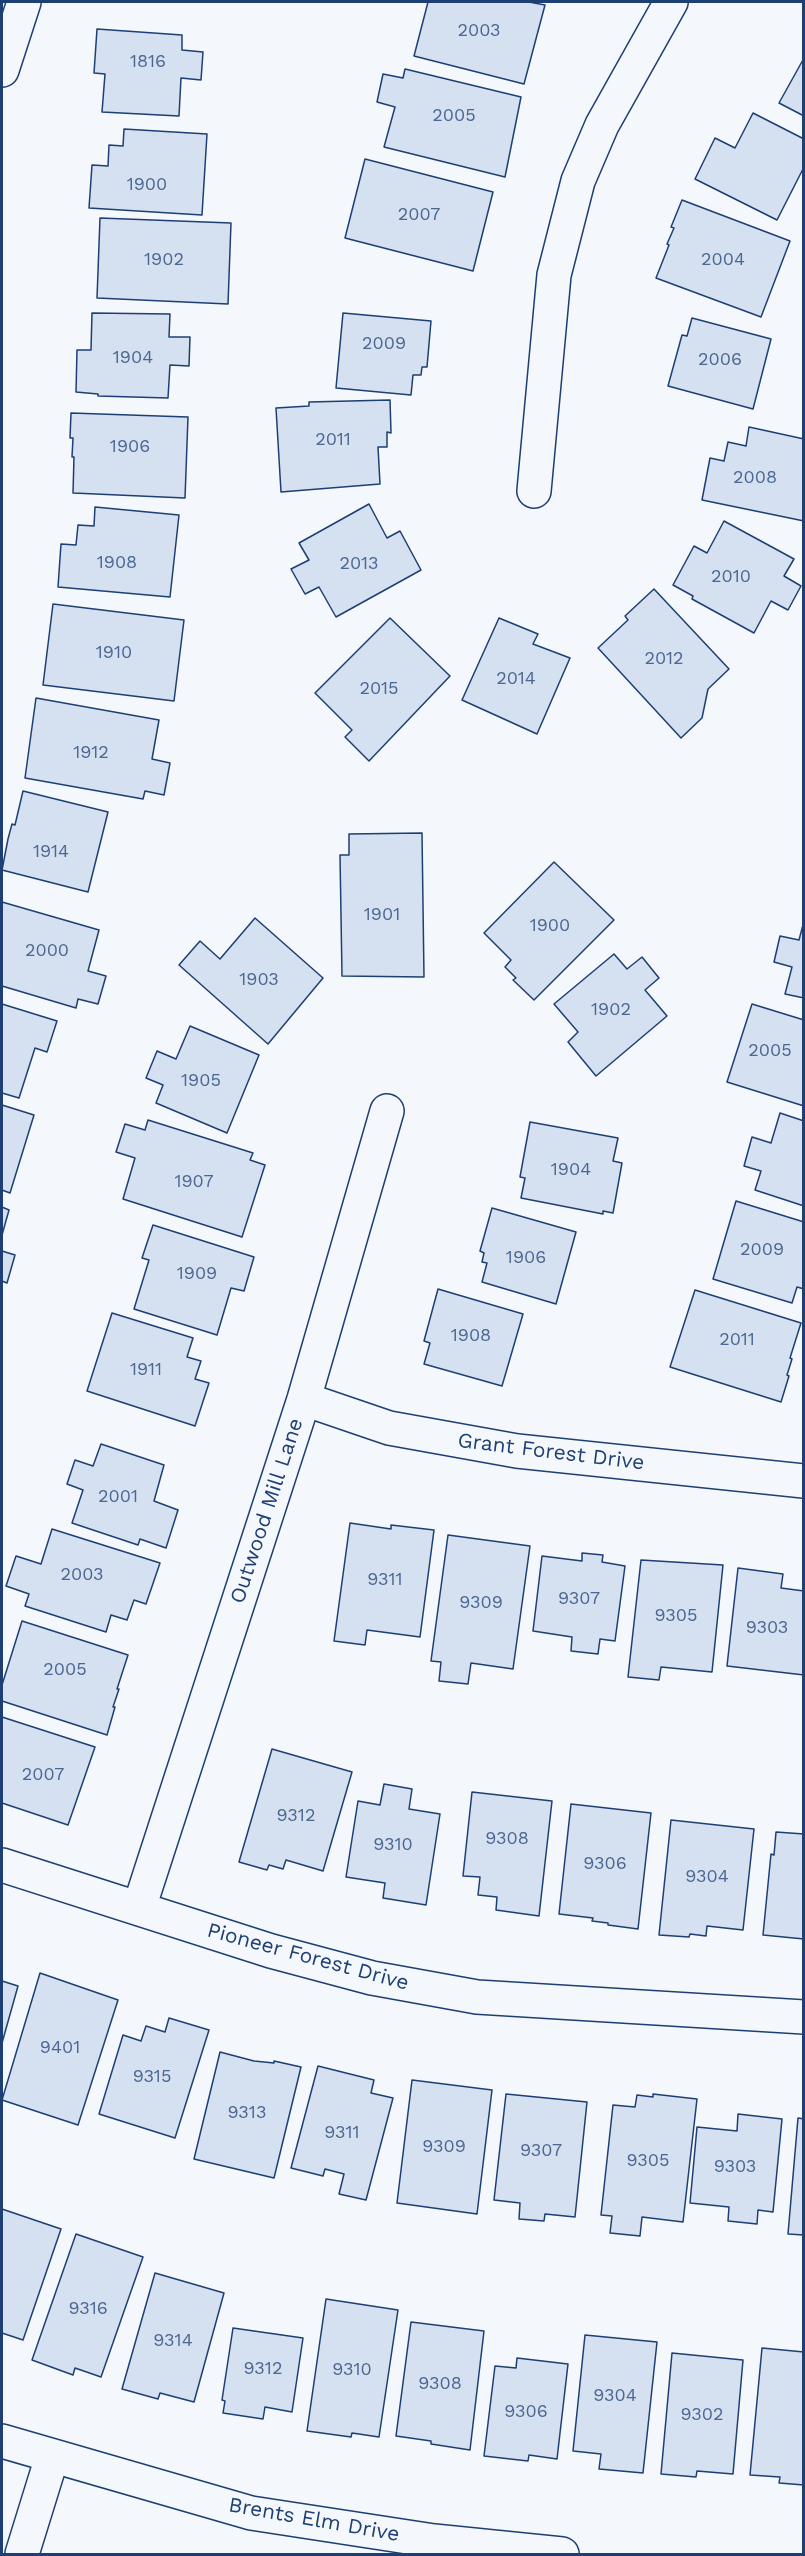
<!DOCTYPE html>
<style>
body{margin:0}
#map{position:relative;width:805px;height:2556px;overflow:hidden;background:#f4f7fb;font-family:"Work Sans",sans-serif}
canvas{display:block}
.frame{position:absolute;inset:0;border:3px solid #1d3f73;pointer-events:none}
</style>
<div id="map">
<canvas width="805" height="2556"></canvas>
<div class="frame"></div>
</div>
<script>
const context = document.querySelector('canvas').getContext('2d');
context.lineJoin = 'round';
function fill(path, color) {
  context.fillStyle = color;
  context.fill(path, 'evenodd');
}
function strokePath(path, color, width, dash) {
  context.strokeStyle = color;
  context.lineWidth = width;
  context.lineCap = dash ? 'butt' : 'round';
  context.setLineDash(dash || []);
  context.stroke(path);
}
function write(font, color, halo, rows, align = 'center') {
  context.font = font + ' "Work Sans",sans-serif';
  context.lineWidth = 4.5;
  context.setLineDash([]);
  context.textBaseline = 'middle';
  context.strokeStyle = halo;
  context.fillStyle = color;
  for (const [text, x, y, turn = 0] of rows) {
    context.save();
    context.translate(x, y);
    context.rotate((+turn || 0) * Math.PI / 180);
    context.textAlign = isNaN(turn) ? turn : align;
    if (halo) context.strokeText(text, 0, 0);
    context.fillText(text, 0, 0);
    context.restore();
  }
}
const building = new Path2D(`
 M 428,2 L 529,2 L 545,5 L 524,84 L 414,56 Z
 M 97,29 L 182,35 L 182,50 L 203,52 L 201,80 L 181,78 L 179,116 L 102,112 L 105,74 L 94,73 Z
 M 804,58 L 804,116 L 779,103 Z
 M 405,69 L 521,97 L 505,177 L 384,147 L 395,107 L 377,102 L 383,74 L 403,78 Z
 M 753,113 L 804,139 L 804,167 L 777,220 L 695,179 L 715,138 L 735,148 Z
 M 124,129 L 207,134 L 202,215 L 89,208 L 92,165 L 108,166 L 109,145 L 123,146 Z
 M 365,159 L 493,192 L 473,271 L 345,238 Z
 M 682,200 L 790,241 L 761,317 L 656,278 L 669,245 L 667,244 L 674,228 L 671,227 Z
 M 100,218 L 231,223 L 228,304 L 97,298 Z
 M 92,313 L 170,314 L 169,337 L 190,337 L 189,366 L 170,365 L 168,398 L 98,396 L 98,394 L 76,392 L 77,350 L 91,350 Z
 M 343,313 L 431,321 L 427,367 L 422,367 L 421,375 L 413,375 L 411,395 L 336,388 Z
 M 692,318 L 771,339 L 753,409 L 668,386 L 682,335 L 687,336 Z
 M 390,400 L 391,433 L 387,432 L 387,447 L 378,447 L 380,484 L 281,492 L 276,408 L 309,406 L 309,402 Z
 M 71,413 L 188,417 L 185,498 L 73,493 L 74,457 L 72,457 L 73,438 L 70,438 Z
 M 749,427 L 804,439 L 804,521 L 702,500 L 710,458 L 724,461 L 728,442 L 746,446 Z
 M 369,504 L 387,538 L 400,531 L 421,570 L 336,617 L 319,587 L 305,594 L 291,569 L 309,560 L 299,543 Z
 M 95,507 L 179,515 L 170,597 L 58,587 L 61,544 L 76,545 L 78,525 L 94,526 Z
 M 724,521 L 794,559 L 784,576 L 801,586 L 788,610 L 771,601 L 754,633 L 692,599 L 693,596 L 673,585 L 694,546 L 707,553 Z
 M 654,589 L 729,669 L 708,689 L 702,718 L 681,738 L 598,648 L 628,620 L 625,616 Z
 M 53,604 L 184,620 L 174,701 L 43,685 Z
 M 390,618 L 450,676 L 369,761 L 345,737 L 352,730 L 315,693 Z
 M 499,618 L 538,634 L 533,644 L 570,658 L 537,734 L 462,700 Z
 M 36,698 L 159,720 L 152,759 L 170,763 L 164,795 L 145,791 L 143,799 L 25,778 Z
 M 23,791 L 108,812 L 88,892 L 2,870 L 8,839 L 12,824 L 15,825 Z
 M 422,833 L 424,977 L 342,976 L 340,855 L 349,855 L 349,834 Z
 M 554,862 L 614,920 L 534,1000 L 513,980 L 516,978 L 505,967 L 511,960 L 484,933 Z
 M 2,902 L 99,930 L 88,971 L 106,976 L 98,1004 L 78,999 L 76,1008 L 2,986 Z
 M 255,918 L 323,978 L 268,1044 L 179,965 L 200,941 L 220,959 Z
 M 804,921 L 804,998 L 785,994 L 792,967 L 774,962 L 780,936 L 799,940 Z
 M 614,954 L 627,969 L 642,957 L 659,978 L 645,990 L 667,1016 L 596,1076 L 568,1042 L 578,1032 L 554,1004 Z
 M 2,1004 L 57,1021 L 47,1052 L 35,1048 L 19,1098 L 2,1093 Z
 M 752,1004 L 804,1020 L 804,1106 L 727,1082 Z
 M 190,1026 L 259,1055 L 227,1133 L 156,1103 L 163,1085 L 146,1078 L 157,1051 L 176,1059 Z
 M 2,1105 L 34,1115 L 10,1193 L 2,1190 Z
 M 780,1113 L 804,1121 L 804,1206 L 755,1190 L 761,1171 L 744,1166 L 752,1137 L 771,1143 Z
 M 148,1120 L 253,1153 L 250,1160 L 265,1165 L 242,1237 L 123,1199 L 135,1158 L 116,1152 L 125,1124 L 145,1130 Z
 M 530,1122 L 618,1138 L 613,1161 L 622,1163 L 613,1213 L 603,1211 L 603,1214 L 521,1198 L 525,1178 L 520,1177 Z
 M 736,1201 L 804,1222 L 804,1289 L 797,1287 L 792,1303 L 713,1279 Z
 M 2,1207 L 9,1210 L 2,1235 Z
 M 492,1208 L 576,1232 L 556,1304 L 482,1282 L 487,1263 L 482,1262 L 484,1253 L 480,1251 Z
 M 153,1225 L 254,1257 L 244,1291 L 231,1288 L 217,1335 L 134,1309 L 149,1260 L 142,1258 Z
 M 2,1251 L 15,1255 L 7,1283 L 2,1281 Z
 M 438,1289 L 523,1314 L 502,1386 L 424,1364 L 430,1343 L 424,1341 Z
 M 695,1290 L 801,1323 L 790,1358 L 792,1359 L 787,1375 L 789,1376 L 781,1402 L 670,1367 Z
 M 112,1313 L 193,1338 L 187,1357 L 201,1361 L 195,1379 L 209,1383 L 195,1426 L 87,1391 Z
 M 101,1444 L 164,1465 L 154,1501 L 178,1510 L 166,1548 L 140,1539 L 138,1545 L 72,1523 L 83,1490 L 67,1484 L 75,1460 L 93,1466 Z
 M 350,1523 L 391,1529 L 391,1525 L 434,1530 L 420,1637 L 367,1630 L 365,1645 L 334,1641 Z
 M 52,1529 L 160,1563 L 146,1604 L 134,1600 L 127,1620 L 111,1615 L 106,1632 L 25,1606 L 29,1594 L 6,1586 L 16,1556 L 41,1564 Z
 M 448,1535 L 530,1546 L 513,1669 L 471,1663 L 468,1684 L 439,1681 L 441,1662 L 431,1661 Z
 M 582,1553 L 603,1555 L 602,1562 L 625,1566 L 615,1641 L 600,1639 L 598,1654 L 571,1651 L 572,1637 L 533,1631 L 542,1556 L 582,1561 Z
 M 641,1560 L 723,1565 L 712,1672 L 661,1667 L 659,1680 L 628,1677 Z
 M 738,1568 L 783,1574 L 781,1588 L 804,1591 L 804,1675 L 727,1666 Z
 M 22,1621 L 128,1655 L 117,1689 L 119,1689 L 113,1707 L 115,1707 L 107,1735 L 2,1701 L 2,1685 Z
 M 2,1717 L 95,1747 L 68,1825 L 2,1803 Z
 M 272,1749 L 352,1772 L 323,1871 L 286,1860 L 283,1869 L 269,1865 L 267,1870 L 239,1862 Z
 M 384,1784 L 412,1789 L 409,1809 L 440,1814 L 426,1905 L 383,1898 L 385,1883 L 346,1877 L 358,1801 L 380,1805 Z
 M 472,1792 L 552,1801 L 539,1916 L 496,1910 L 497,1897 L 478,1895 L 480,1877 L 463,1876 Z
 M 571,1804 L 651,1813 L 638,1929 L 608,1925 L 608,1923 L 592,1921 L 593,1918 L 559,1914 Z
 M 671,1820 L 754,1829 L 743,1930 L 707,1926 L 706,1936 L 690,1934 L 689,1937 L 659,1935 Z
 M 776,1832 L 804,1834 L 804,1939 L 763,1935 L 771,1854 L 774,1855 Z
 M 40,1973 L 118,2000 L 78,2125 L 2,2100 Z
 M 2,1981 L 18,1986 L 2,2043 Z
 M 169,2018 L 209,2030 L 175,2138 L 99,2114 L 123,2035 L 141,2041 L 146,2026 L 165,2032 Z
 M 220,2052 L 254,2061 L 274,2063 L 274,2061 L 301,2067 L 274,2178 L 194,2159 Z
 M 318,2066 L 374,2080 L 371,2093 L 393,2098 L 366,2200 L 339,2194 L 344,2174 L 325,2169 L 323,2176 L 291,2168 Z
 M 412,2080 L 492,2090 L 477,2214 L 397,2203 Z
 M 506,2094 L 587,2102 L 575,2217 L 545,2214 L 544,2221 L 519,2219 L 520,2203 L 494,2200 Z
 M 653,2094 L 697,2099 L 683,2222 L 642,2217 L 640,2236 L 610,2233 L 612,2216 L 601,2215 L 613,2105 L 635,2107 L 637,2095 L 653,2097 Z
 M 738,2114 L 782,2119 L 773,2212 L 758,2210 L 757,2224 L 728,2221 L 729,2207 L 690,2203 L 697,2127 L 737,2131 Z
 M 798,2118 L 804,2119 L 804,2235 L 788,2234 Z
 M 2,2209 L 61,2229 L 23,2340 L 2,2333 Z
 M 76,2234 L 143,2257 L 101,2377 L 75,2368 L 73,2375 L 32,2360 Z
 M 155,2273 L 224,2293 L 194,2402 L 160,2393 L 158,2399 L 122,2389 Z
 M 326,2299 L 398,2310 L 379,2437 L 352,2433 L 351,2437 L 307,2431 Z
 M 411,2322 L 484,2331 L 470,2450 L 431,2444 L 431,2441 L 396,2436 Z
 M 233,2328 L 303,2338 L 292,2412 L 265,2407 L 263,2419 L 223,2413 L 225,2401 L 222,2400 Z
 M 585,2335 L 657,2342 L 643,2473 L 599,2469 L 601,2454 L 573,2451 Z
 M 762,2348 L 804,2352 L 804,2485 L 779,2483 L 780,2477 L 750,2475 Z
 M 672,2353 L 743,2360 L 733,2474 L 697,2471 L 696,2477 L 661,2474 Z
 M 517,2358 L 568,2364 L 557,2459 L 529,2455 L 528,2461 L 484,2456 L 495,2366 L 516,2368 Z`);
fill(building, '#d5e0f0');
strokePath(building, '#1d3f73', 1.5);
const minor = new Path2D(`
 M 2,70 L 24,2
 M 534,491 L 554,275 L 578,181 L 602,125 L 671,2
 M 304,1399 L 389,1428 L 517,1451 L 804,1481
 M 2,1865 L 271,1951 L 372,1978 L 477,1997 L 804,2017
 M 139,1908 L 304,1399 L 387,1111
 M 2,2441 L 251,2513 L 434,2541 L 562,2554
 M 22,2554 L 52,2457`);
strokePath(minor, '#1d3f73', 36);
strokePath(minor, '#f4f7fb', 33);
write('18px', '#4b6792', null, [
 ["2003",479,31],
 ["1816",148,62],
 ["2005",454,116],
 ["1900",147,185],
 ["2007",419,215],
 ["1902",164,260],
 ["2004",723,260],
 ["2009",384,344],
 ["1904",133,358],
 ["2006",720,360],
 ["2011",333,440],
 ["1906",130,447],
 ["2008",755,478],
 ["1908",117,563],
 ["2013",359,564],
 ["2010",731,577],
 ["1910",114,653],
 ["2012",664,659],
 ["2014",516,679],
 ["2015",379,689],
 ["1912",91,753],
 ["1914",51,852],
 ["1901",382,915],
 ["1900",550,926],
 ["2000",47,951],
 ["1903",259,980],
 ["1902",611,1010],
 ["2005",770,1051],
 ["1905",201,1081],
 ["1904",571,1170],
 ["1907",194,1182],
 ["2009",762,1250],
 ["1906",526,1258],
 ["1909",197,1274],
 ["1908",471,1336],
 ["2011",737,1340],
 ["1911",146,1370],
 ["2001",118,1497],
 ["2003",82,1575],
 ["9311",385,1580],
 ["9307",579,1599],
 ["9309",481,1603],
 ["9305",676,1616],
 ["9303",767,1628],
 ["2005",65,1670],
 ["2007",43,1775],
 ["9312",296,1816],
 ["9308",507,1839],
 ["9310",393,1845],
 ["9306",605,1864],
 ["9304",707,1877],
 ["9401",60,2048],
 ["9315",152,2077],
 ["9313",247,2113],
 ["9311",342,2133],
 ["9309",444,2147],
 ["9307",541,2151],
 ["9305",648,2161],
 ["9303",735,2167],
 ["9316",88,2309],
 ["9314",173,2341],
 ["9312",263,2369],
 ["9310",352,2370],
 ["9308",440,2384],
 ["9304",615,2396],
 ["9306",526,2412],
 ["9302",702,2415]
]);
write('21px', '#1d3f73', '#f4f7fb', [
 ["Grant Forest Drive",551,1452,7],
 ["Outwood Mill Lane",267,1511,-72],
 ["Pioneer Forest Drive",308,1957,15],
 ["Brents Elm Drive",314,2520,10]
]);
</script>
